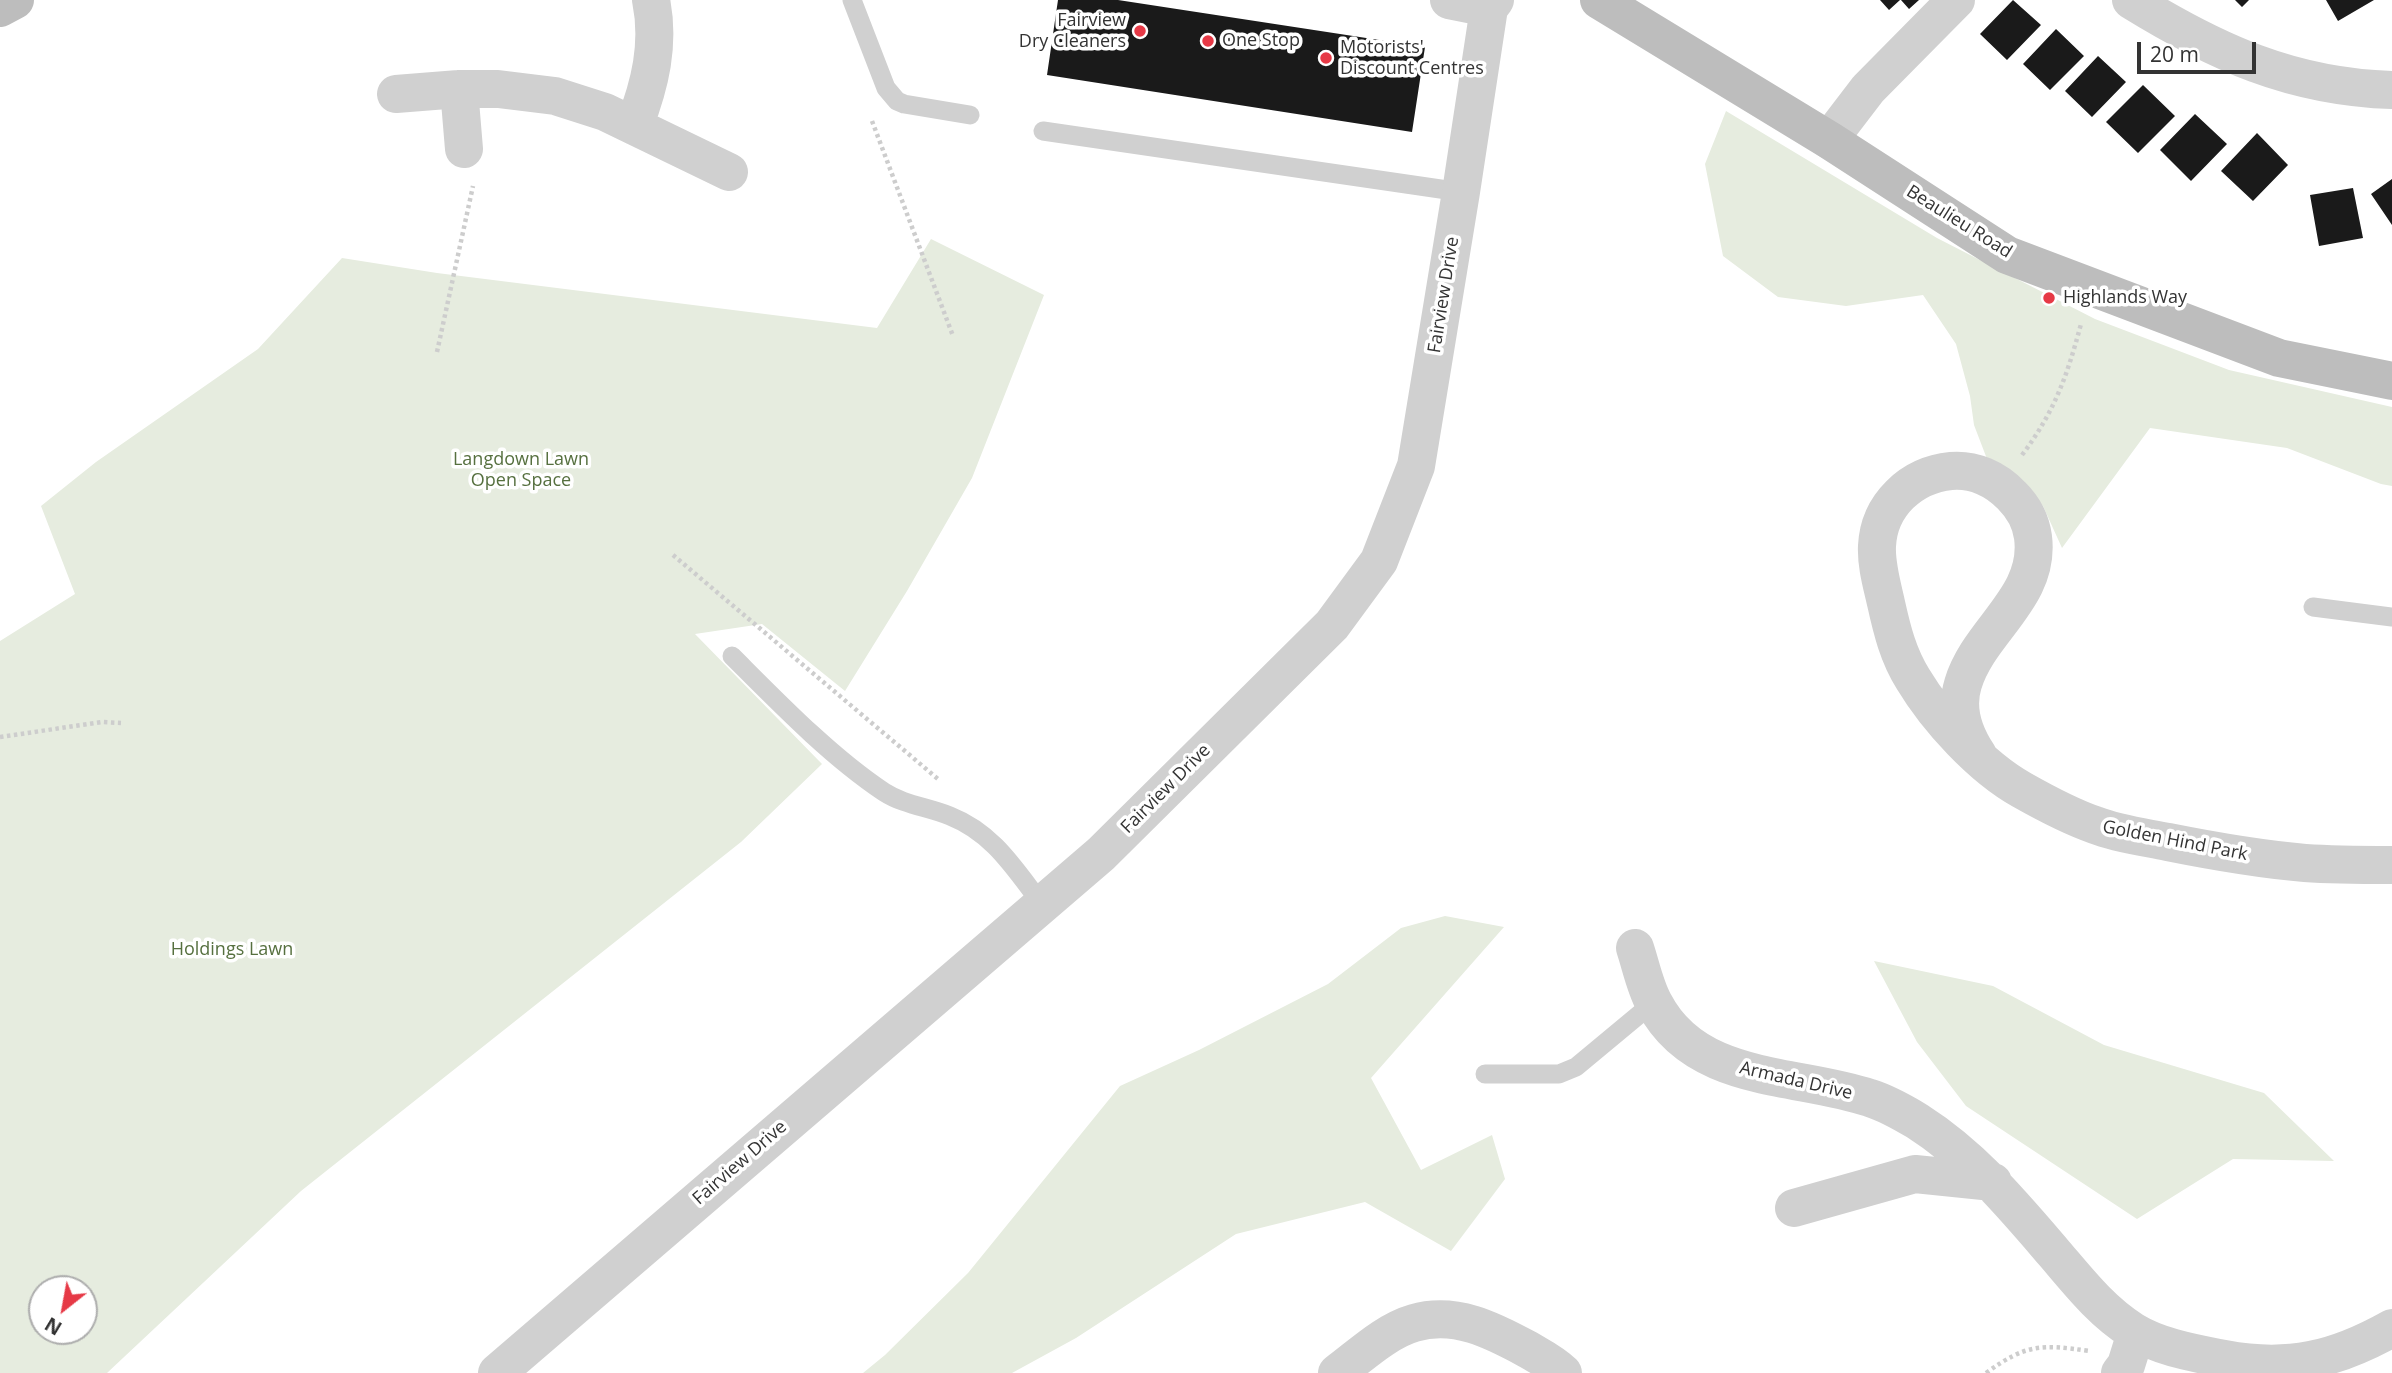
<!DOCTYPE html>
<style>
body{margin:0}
#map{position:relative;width:2392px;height:1373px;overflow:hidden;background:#fff;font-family:"Open Sans",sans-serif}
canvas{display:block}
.north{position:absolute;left:28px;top:1275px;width:70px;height:70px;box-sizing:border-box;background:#fff;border:2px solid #adadad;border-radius:50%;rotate:211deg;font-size:19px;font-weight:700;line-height:28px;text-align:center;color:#333}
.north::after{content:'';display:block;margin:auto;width:24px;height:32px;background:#e63946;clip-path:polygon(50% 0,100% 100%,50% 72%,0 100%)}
.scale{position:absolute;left:2137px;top:42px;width:119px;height:32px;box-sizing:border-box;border:4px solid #333;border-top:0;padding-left:9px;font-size:21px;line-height:24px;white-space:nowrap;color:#333;-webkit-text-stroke:5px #fff;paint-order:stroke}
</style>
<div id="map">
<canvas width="2392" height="1373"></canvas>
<div class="north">N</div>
<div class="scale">20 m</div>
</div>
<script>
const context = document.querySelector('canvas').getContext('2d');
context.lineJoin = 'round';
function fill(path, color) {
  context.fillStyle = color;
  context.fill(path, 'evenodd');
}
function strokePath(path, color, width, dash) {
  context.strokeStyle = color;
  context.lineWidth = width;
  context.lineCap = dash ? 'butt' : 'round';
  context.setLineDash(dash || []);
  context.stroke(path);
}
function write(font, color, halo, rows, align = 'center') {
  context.font = font + ' "Open Sans",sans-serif';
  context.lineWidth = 7;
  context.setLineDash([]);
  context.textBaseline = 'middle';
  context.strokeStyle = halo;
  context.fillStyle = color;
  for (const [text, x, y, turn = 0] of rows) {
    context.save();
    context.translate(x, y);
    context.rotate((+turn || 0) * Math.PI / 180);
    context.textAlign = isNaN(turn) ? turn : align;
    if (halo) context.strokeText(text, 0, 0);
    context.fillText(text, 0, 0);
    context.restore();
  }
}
fill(new Path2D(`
 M 1726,111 L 1937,238 L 2095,319 L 2229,370 L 2392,407 L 2392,486 L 2381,484 L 2287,448 L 2150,428 L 2062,548 L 2043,506 L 1987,459 L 1974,425 L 1970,396 L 1956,344 L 1923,295 L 1846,306 L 1778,297 L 1723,256 L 1705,164 Z
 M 931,239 L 1044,295 L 972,478 L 907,591 L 845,691 L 762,624 L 695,634 L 822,764 L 741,842 L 301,1191 L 107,1373 L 0,1373 L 0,641 L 75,594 L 41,506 L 96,462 L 258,349 L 342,258 L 437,273 L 877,328 ZM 42,1289 L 84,1289 L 84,1331 L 42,1331 Z
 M 1445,916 L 1504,927 L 1371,1078 L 1421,1170 L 1492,1135 L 1505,1179 L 1451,1251 L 1365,1202 L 1236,1234 L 1076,1338 L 1012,1373 L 863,1373 L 885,1355 L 968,1273 L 1120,1086 L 1199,1050 L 1328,984 L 1401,928 Z
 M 1874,961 L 1993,986 L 2104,1045 L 2264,1093 L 2334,1161 L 2233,1159 L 2137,1219 L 1966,1106 L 1917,1042 Z`), '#e6ecdf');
fill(new Path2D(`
 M 1058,0 L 1118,0 L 1425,47 L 1412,132 L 1047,75 Z
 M 1880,0 L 1900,0 L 1889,10 Z
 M 1901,0 L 1919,0 L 1909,9 Z
 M 2013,0 L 2041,25 L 2007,60 L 1980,34 Z
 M 2235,0 L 2249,0 L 2242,7 Z
 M 2326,0 L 2374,0 L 2338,21 Z
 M 2056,29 L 2084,56 L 2050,90 L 2023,64 Z
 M 2098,56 L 2126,82 L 2092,117 L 2065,91 Z
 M 2143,85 L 2175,116 L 2138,153 L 2106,122 Z
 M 2195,114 L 2227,144 L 2191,181 L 2160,150 Z
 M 2257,133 L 2288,165 L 2253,201 L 2221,171 Z
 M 2392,179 L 2392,225 L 2371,194 Z
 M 2353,188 L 2363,238 L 2319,246 L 2310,195 Z`), '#1a1a1a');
strokePath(new Path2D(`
 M 872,121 L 953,336
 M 437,352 L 473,186
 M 2022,455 C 2055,411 2067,376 2081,324
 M 673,555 L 938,779
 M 0,737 L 102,722 L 121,723
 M 1986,1373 C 2026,1344 2041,1344 2089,1351`), '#cdcdcd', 4.5, [3.5, 3.5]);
strokePath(new Path2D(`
 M 852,0 L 886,88 L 897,101 L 904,104 L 970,115
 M 1043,131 L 1461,192
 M 2313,607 L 2392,617
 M 732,656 C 778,702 830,756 884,792 C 904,805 928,807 950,816 C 993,833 1014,868 1041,903
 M 1485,1074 L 1559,1074 L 1576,1067 L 1653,1003`), '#d0d0d0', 19);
strokePath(new Path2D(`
 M 1449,0 L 1489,8
 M 2131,0 C 2215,52 2292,87 2392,90
 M 459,89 L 464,149
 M 396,94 L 459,89 L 498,89 L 555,96 L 605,112 L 729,172
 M 634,126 C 650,85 660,44 651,0
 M 1829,140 L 1868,89 L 1956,0
 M 1978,755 C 1964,734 1955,710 1963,684 C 1979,630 2041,598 2033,537 C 2031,522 2023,507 2012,496 C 1996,479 1974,469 1951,471 C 1911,475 1879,505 1877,546 C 1876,565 1882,585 1886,603 C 1892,630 1898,655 1913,679 C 1937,719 1981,767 2022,790 C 2045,803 2069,816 2095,825 C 2118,834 2143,837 2168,842 C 2213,851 2259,859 2305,863 C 2334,865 2363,865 2392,865
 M 1635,948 C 1641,966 1645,987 1654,1003 C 1696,1084 1796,1073 1870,1098 C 1886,1103 1902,1112 1917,1121 C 1972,1156 2012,1204 2054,1253 C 2078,1281 2101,1311 2133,1331 C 2159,1347 2194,1353 2224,1359 C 2288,1371 2335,1360 2392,1328
 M 1794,1208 L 1915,1174 L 1993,1182
 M 497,1373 L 1101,854 L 1332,625 L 1379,561 L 1416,466 L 1461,192 L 1489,8 L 1495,0
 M 1337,1373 C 1360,1356 1386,1331 1414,1323 C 1455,1311 1492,1330 1527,1349 C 1539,1356 1553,1363 1563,1373
 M 2120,1373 L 2126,1365 L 2136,1333`), '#d0d0d0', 38);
strokePath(new Path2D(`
 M 1599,0 L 1829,140 L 2007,255 L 2279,358 L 2392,381
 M 0,8 L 15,0`), '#bdbdbd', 38);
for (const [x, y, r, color] of [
 [1140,31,7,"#e63946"],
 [1208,41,7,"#e63946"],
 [1326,58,7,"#e63946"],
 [2049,298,7,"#e63946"]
]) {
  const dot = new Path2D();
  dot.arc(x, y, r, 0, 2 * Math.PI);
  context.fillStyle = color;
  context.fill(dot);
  strokePath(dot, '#fff', 2.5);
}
write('18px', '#333', '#fff', [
 ["Fairview",1126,21,"right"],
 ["Dry Cleaners",1126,42,"right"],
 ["One Stop",1222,41],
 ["Motorists'",1340,48],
 ["Discount Centres",1340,69],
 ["Highlands Way",2063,298]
], 'left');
write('18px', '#333', '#fff', [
 ["Beaulieu Road",1959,222,32],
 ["Fairview Drive",1444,295,-81],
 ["Fairview Drive",1166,789,-45],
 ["Golden Hind Park",2175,841,11],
 ["Armada Drive",1796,1081,13],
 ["Fairview Drive",740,1163,-41]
]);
write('18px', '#56703f', '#fff', [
 ["Langdown Lawn",521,460],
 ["Open Space",521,481],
 ["Holdings Lawn",232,950]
]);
</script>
